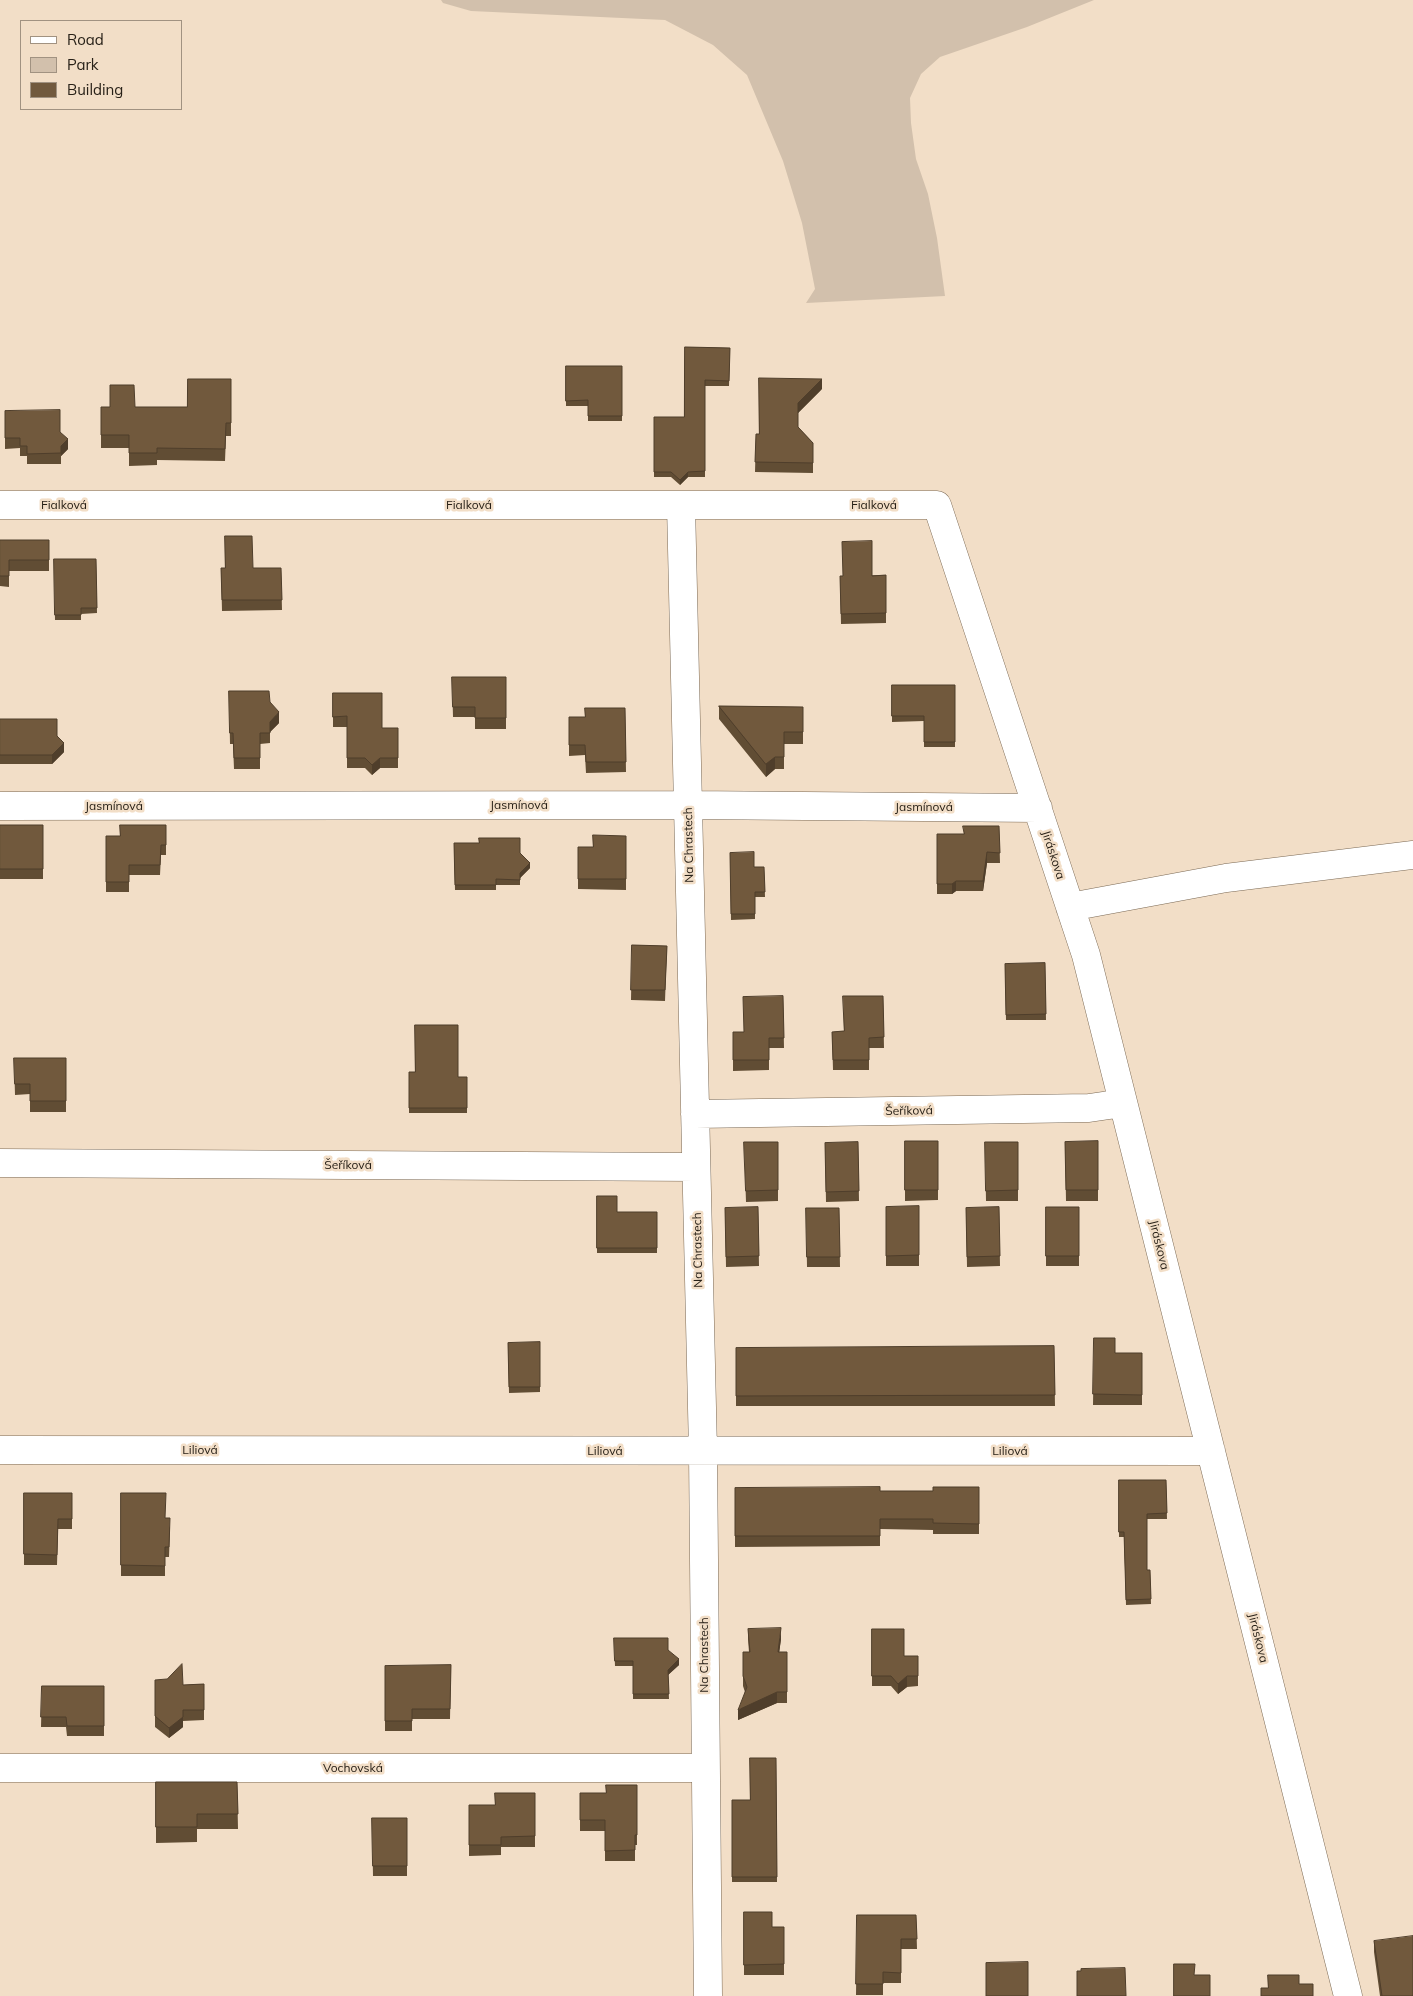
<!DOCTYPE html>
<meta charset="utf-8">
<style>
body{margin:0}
#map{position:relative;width:1413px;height:1996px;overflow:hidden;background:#f2dec7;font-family:Mulish,sans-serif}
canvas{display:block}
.legend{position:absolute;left:20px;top:20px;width:162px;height:90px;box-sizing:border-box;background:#f2dec7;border:1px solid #a19281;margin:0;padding:6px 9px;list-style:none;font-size:15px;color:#282118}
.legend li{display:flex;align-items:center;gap:10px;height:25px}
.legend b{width:25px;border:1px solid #a19281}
</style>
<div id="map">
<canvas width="1413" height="1996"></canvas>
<ul class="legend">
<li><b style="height:6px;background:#fff"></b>Road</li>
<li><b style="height:14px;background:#d2c0ac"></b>Park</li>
<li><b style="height:14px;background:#71593d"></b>Building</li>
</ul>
</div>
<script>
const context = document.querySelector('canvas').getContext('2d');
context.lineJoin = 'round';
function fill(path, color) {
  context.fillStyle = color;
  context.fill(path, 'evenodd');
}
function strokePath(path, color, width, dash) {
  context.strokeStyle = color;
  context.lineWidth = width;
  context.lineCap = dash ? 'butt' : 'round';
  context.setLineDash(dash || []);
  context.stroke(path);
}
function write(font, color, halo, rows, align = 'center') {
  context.font = font + ' Mulish,sans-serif';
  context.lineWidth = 5;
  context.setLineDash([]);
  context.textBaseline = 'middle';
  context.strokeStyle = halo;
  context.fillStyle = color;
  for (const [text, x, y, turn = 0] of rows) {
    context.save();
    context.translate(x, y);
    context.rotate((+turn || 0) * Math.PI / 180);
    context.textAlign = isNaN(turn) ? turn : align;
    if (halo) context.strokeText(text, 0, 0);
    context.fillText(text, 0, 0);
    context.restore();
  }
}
fill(new Path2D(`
 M 441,0 L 1094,0 L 1027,27 L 940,57 L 921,74 L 910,98 L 911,123 L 916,159 L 928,194 L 937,238 L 945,296 L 806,303 L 815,289 L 802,223 L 783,161 L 747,75 L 713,45 L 665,20 L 471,11 L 443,3 Z`), '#d2c0ac');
const minor = new Path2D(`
 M 0,505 L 937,505 L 1086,955 L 1348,1996
 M 681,505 L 703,1451 L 708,1996
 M 0,806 L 688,805 L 1038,808
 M 1070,907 L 1226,878 L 1413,855
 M 695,1114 L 1089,1108 L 1123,1103
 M 0,1163 L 696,1167
 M 0,1450 L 1211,1451
 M 0,1768 L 705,1768`);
strokePath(minor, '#7b6954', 29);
strokePath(minor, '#fff', 28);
fill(new Path2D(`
 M 685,347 L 730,348 L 729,386 L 705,386 L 705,477 L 688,477 L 680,485 L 671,477 L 654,477 L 654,417 L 684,417 Z
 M 566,366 L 622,366 L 622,421 L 588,421 L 588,406 L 566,406 Z
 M 231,379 L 231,436 L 226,436 L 225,461 L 157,460 L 157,465 L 129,466 L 129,448 L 101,448 L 101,407 L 187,407 Z
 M 822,389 L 798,413 L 798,427 L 813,443 L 813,473 L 755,472 L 756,434 L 759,434 Z
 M 5,411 L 60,432 L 68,449 L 61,456 L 61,464 L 27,464 L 27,456 L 20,456 L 20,448 L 5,449 Z
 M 0,540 L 49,540 L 49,571 L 9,571 L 9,587 L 0,586 Z
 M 54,559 L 96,559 L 97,613 L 81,614 L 81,620 L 55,620 Z
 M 221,568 L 281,568 L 282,610 L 222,611 Z
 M 886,575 L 886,623 L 841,624 L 840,576 Z
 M 452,677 L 506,677 L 506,729 L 475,729 L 475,717 L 453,717 Z
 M 892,685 L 955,685 L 955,747 L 924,747 L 924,721 L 892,722 Z
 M 229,691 L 270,702 L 279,723 L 270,732 L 270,743 L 260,744 L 260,769 L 234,769 L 233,744 L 230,744 Z
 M 333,693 L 382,728 L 398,728 L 398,768 L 380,768 L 372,775 L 365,768 L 347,768 L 347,727 L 333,727 Z
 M 719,706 L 803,707 L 803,744 L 784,744 L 784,769 L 775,769 L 766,777 L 719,719 Z
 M 625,708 L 626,772 L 586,773 L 585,755 L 569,756 L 569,717 L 585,717 Z
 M 0,719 L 57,736 L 64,752 L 52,764 L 0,764 Z
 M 0,825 L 43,825 L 43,879 L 0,879 Z
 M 166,825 L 166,855 L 161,855 L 160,875 L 129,875 L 129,892 L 106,892 L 106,836 L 120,836 Z
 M 999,826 L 1000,863 L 987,863 L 983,891 L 956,891 L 952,894 L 937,894 L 937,834 L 963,834 Z
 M 626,836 L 626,890 L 578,889 L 578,847 L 593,847 Z
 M 454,843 L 520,853 L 530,868 L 520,878 L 520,885 L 496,885 L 496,890 L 455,890 Z
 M 730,853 L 754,867 L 764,867 L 765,897 L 755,897 L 755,919 L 731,920 Z
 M 632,945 L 667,946 L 665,1001 L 631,1000 Z
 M 1045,963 L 1046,1020 L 1006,1020 L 1005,964 Z
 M 783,996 L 784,1048 L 769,1048 L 769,1070 L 733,1071 L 733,1032 L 744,1032 Z
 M 883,996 L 884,1048 L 869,1048 L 869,1070 L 833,1070 L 832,1032 L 844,1031 Z
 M 14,1058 L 66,1058 L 66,1112 L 30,1112 L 30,1094 L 15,1095 Z
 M 409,1072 L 458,1077 L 467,1077 L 467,1113 L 409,1113 Z
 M 905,1141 L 938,1141 L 938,1200 L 905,1201 Z
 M 1098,1141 L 1098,1201 L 1066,1201 L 1065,1142 Z
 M 744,1142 L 778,1190 L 778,1201 L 746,1202 Z
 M 858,1142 L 859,1201 L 826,1202 L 825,1143 Z
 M 985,1142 L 1018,1142 L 1018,1201 L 986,1201 Z
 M 597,1196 L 617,1212 L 657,1212 L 657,1253 L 597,1253 Z
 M 919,1206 L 919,1266 L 886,1266 L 886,1207 Z
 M 758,1207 L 759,1266 L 726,1267 L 725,1208 Z
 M 999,1207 L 1000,1266 L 967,1267 L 966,1208 Z
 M 1046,1207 L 1079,1207 L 1079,1266 L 1046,1266 Z
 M 806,1208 L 839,1208 L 840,1267 L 807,1267 Z
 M 1094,1338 L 1115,1353 L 1142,1353 L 1142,1405 L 1093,1405 Z
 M 540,1342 L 540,1392 L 509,1393 L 508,1343 Z
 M 1054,1346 L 1055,1406 L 736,1406 L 736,1348 Z
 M 1119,1480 L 1166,1480 L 1167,1519 L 1147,1519 L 1147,1570 L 1150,1570 L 1151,1604 L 1126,1605 L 1124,1537 L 1119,1537 Z
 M 979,1487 L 979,1534 L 933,1534 L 933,1530 L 880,1529 L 880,1546 L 735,1547 L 735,1488 L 880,1491 L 933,1491 Z
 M 24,1493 L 72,1493 L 72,1529 L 58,1529 L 57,1565 L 24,1565 Z
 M 121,1493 L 165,1518 L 170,1528 L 169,1557 L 165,1557 L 165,1576 L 121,1576 Z
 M 748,1629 L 781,1639 L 779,1652 L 787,1652 L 787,1703 L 777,1703 L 738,1720 L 745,1692 L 743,1686 L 743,1652 L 749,1652 L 748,1639 Z
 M 872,1629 L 904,1656 L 918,1656 L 918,1686 L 907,1687 L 898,1694 L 891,1686 L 872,1686 Z
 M 614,1638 L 668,1650 L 679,1665 L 668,1675 L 669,1699 L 633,1699 L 633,1666 L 615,1666 Z
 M 451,1665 L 450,1719 L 412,1719 L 412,1731 L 385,1731 L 385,1666 Z
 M 155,1680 L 183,1685 L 204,1684 L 204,1720 L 183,1721 L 183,1727 L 169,1738 L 155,1727 Z
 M 42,1686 L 104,1686 L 104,1736 L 67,1736 L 66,1727 L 41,1727 Z
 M 776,1758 L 777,1882 L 732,1882 L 732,1800 L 750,1800 Z
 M 156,1782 L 237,1782 L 238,1829 L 197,1829 L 197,1842 L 156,1843 Z
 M 637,1785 L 637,1845 L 635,1845 L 635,1861 L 605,1861 L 605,1831 L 580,1831 L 580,1793 L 606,1793 Z
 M 535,1793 L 535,1847 L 501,1847 L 501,1855 L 469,1856 L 469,1805 L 495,1805 Z
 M 372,1818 L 407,1818 L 407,1876 L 373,1876 Z
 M 744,1912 L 772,1927 L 784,1927 L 784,1975 L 744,1975 Z
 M 857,1915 L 916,1915 L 917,1949 L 901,1949 L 901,1983 L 883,1983 L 883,1995 L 856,1995 Z
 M 1374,1941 L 1413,1996 L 1380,1996 L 1374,1952 Z`), '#614d34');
fill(new Path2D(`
 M 822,379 L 822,389 L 798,413 L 798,403 Z
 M 68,439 L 68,449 L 61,456 L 61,446 Z
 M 688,472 L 688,477 L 680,485 L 680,480 Z
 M 279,712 L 279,723 L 270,732 L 270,722 Z
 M 64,743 L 64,752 L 52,764 L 52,755 Z
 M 775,757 L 775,769 L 766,777 L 766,764 Z
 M 380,758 L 380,768 L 372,775 L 372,765 Z
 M 987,852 L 987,863 L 983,891 L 983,881 Z
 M 530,863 L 530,868 L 520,878 L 520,873 Z
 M 956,881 L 956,891 L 952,894 L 952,884 Z
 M 781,1628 L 781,1639 L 778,1662 L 778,1652 Z
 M 679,1659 L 679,1665 L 668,1675 L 668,1670 Z
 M 907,1676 L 907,1687 L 898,1694 L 898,1684 Z
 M 777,1692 L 777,1703 L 738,1720 L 738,1710 Z
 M 183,1717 L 183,1727 L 169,1738 L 169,1728 Z`), '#4f3e2b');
const building = new Path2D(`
 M 685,347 L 730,348 L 729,381 L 705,380 L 705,471 L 688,472 L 680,480 L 671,472 L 654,472 L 654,417 L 684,417 Z
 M 566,366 L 622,366 L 622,416 L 588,416 L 588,400 L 566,401 Z
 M 759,378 L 822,379 L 798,403 L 798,427 L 813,443 L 813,463 L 755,462 L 756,434 L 759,434 Z
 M 188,379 L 231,379 L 231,423 L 226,423 L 225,449 L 157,448 L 157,453 L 129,453 L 129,435 L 101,435 L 101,407 L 110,407 L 110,385 L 134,385 L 135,407 L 187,407 Z
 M 60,410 L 60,432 L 68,439 L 61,446 L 61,453 L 27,454 L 27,446 L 20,446 L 20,438 L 5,438 L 5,411 Z
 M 225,536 L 252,536 L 253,568 L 281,568 L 282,600 L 222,600 L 221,568 L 225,568 Z
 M 0,540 L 49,540 L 49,560 L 9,560 L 9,576 L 0,576 Z
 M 872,541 L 872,576 L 886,575 L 886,613 L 841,614 L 840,576 L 843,576 L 842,542 Z
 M 54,559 L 96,559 L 97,608 L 81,608 L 81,615 L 55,615 Z
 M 452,677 L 506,677 L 506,718 L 475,718 L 475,707 L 453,707 Z
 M 892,685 L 955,685 L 955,742 L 924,742 L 924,716 L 892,716 Z
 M 229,691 L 269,691 L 270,702 L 279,712 L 270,722 L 270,733 L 260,733 L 260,758 L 234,758 L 233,733 L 230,733 Z
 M 333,693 L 382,693 L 382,728 L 398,728 L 398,758 L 380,758 L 372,765 L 365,758 L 347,758 L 347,716 L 333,717 Z
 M 719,706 L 803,707 L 803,732 L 784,732 L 784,757 L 775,757 L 766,764 Z
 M 585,708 L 625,708 L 626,762 L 586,762 L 585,745 L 569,745 L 569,717 L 585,717 Z
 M 0,719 L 57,719 L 57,736 L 64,743 L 52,755 L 0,755 Z
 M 0,825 L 43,825 L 43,869 L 0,869 Z
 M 120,825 L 166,825 L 166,845 L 161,845 L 160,865 L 129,865 L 129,882 L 106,882 L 106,836 L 120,836 Z
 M 963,826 L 999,826 L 1000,853 L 987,852 L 983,881 L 956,881 L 952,884 L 937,884 L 937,834 L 964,834 Z
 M 593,835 L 626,836 L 626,879 L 578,879 L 578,847 L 593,847 Z
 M 479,838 L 520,838 L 520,853 L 530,863 L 520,873 L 520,880 L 496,879 L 496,885 L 455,885 L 454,843 L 479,843 Z
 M 754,852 L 754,867 L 764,867 L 765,892 L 755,892 L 755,914 L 731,914 L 730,853 Z
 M 632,945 L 667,946 L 665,990 L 631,990 Z
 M 1045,963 L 1046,1014 L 1006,1015 L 1005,964 Z
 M 783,996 L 784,1038 L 769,1038 L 769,1060 L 733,1060 L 733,1032 L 744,1032 L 743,997 Z
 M 843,996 L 883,996 L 884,1037 L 869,1038 L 869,1060 L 833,1060 L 832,1032 L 844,1031 Z
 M 415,1025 L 458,1025 L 458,1077 L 467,1077 L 467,1108 L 409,1108 L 409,1072 L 415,1072 Z
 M 14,1058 L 66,1058 L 66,1101 L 30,1101 L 30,1084 L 15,1084 Z
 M 905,1141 L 938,1141 L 938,1190 L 905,1190 Z
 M 1098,1141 L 1098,1190 L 1066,1190 L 1065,1142 Z
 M 744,1142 L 778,1142 L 778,1190 L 746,1191 Z
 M 858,1142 L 859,1191 L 826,1192 L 825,1143 Z
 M 985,1142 L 1018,1142 L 1018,1190 L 986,1191 Z
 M 597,1196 L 617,1196 L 617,1212 L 657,1212 L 657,1248 L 597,1248 Z
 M 919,1206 L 919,1255 L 886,1256 L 886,1207 Z
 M 758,1207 L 759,1256 L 726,1257 L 725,1208 Z
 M 999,1207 L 1000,1256 L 967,1257 L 966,1208 Z
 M 1046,1207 L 1079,1207 L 1079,1256 L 1046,1256 Z
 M 806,1208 L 839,1208 L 840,1257 L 807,1257 Z
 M 1094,1338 L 1115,1338 L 1115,1353 L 1142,1353 L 1142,1395 L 1093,1394 Z
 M 540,1342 L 540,1387 L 509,1387 L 508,1343 Z
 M 1054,1346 L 1055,1395 L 736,1396 L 736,1348 Z
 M 1119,1480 L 1166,1480 L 1167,1513 L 1147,1514 L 1147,1570 L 1150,1570 L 1151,1599 L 1126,1600 L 1124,1532 L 1119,1532 Z
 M 880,1487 L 880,1491 L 933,1491 L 933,1487 L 979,1487 L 979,1524 L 933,1523 L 933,1519 L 880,1519 L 880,1536 L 735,1536 L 735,1488 Z
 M 24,1493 L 72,1493 L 72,1519 L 58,1519 L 57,1555 L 24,1554 Z
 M 121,1493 L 166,1493 L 165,1518 L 170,1518 L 169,1547 L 165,1547 L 165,1566 L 121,1565 Z
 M 781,1628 L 778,1652 L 787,1652 L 787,1692 L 777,1692 L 738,1710 L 747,1687 L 743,1676 L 743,1652 L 750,1652 L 748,1629 Z
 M 872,1629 L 904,1629 L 904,1656 L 918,1656 L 918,1676 L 907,1676 L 898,1684 L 891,1676 L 872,1676 Z
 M 614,1638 L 668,1638 L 668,1650 L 679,1659 L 668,1670 L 669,1694 L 633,1694 L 633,1661 L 615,1661 Z
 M 182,1664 L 183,1685 L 204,1684 L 204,1710 L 183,1710 L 183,1717 L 169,1728 L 155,1716 L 155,1680 L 167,1679 Z
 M 451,1665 L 450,1709 L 412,1709 L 412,1721 L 385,1721 L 385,1666 Z
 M 42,1686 L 104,1686 L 104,1726 L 67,1726 L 66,1717 L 41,1717 Z
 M 750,1758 L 776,1758 L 777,1877 L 732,1877 L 732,1800 L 750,1800 Z
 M 156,1782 L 237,1782 L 238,1814 L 197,1814 L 197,1827 L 156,1827 Z
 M 606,1785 L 637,1785 L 637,1835 L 635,1835 L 635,1850 L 605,1851 L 605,1820 L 580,1820 L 580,1793 L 606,1793 Z
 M 495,1793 L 535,1793 L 535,1836 L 501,1837 L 501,1845 L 469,1845 L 469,1805 L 495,1805 Z
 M 372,1818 L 407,1818 L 407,1866 L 373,1866 Z
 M 744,1912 L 772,1912 L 772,1927 L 784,1927 L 784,1964 L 744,1965 Z
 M 857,1915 L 916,1915 L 917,1939 L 901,1939 L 901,1973 L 883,1972 L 883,1984 L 856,1984 Z
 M 1413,1936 L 1413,1996 L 1382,1996 L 1374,1941 Z
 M 1028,1962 L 1028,1996 L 986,1996 L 986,1963 Z
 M 1174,1964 L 1195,1964 L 1194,1975 L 1210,1975 L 1210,1996 L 1174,1996 Z
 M 1125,1968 L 1126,1996 L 1077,1996 L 1077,1971 L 1081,1971 L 1081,1969 Z
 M 1268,1975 L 1299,1975 L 1299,1984 L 1313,1984 L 1313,1996 L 1261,1996 L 1261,1988 L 1268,1988 Z`);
fill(building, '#71593d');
strokePath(building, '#4f3e2b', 1);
write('12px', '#282118', '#f2dec7', [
 ["Fialková",64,505],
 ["Fialková",469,505],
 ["Fialková",874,505],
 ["Jasmínová",519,805],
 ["Jasmínová",114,806],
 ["Jasmínová",924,807],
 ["Na Chrastech",689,845,-91],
 ["Jiráskova",1053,855,72],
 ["Šeříková",909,1111,-1],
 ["Šeříková",348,1165],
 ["Jiráskova",1159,1245,76],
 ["Na Chrastech",698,1250,-91],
 ["Liliová",200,1450],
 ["Liliová",605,1451],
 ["Liliová",1010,1451],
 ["Jiráskova",1258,1638,76],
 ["Na Chrastech",704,1655,-90],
 ["Vochovská",353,1768]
]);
</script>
